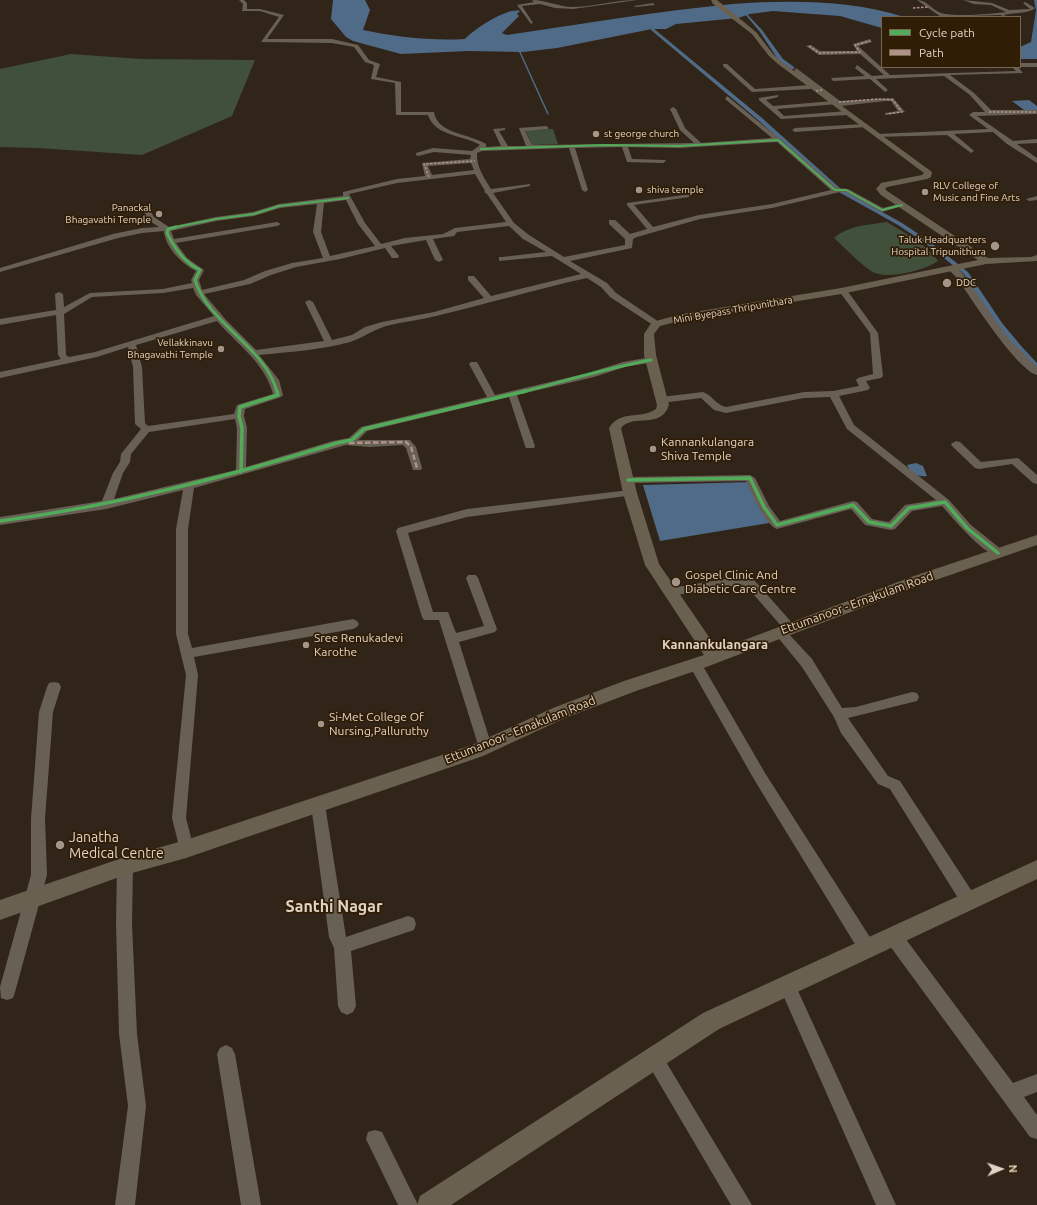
<!DOCTYPE html>
<style>
body{margin:0}
#map{position:relative;width:1037px;height:1205px;overflow:hidden;background:#312519;font-family:Ubuntu,sans-serif}
canvas{display:block}
.legend{position:absolute;left:881px;top:16px;width:140px;height:52px;box-sizing:border-box;background:#301d06;border:1px solid #766552;margin:0;padding:5px 7px;list-style:none;font-size:12px;color:#e0d2c5}
.legend li{display:flex;align-items:center;gap:8px;height:20px}
.legend b{width:20px;border:1px solid #766552}
.north{position:absolute;left:981px;top:1149px;width:40px;height:40px;-webkit-text-stroke:3px #301d06;paint-order:stroke;rotate:88deg;font-size:11px;font-weight:700;line-height:16px;text-align:center;color:#e0d2c5}
.north::after{content:'';display:block;margin:auto;width:14px;height:18px;background:#e0d2c5;clip-path:polygon(50% 0,100% 100%,50% 72%,0 100%)}
</style>
<div id="map">
<canvas width="1037" height="1205"></canvas>
<ul class="legend">
<li><b style="height:5px;background:#51ab58"></b>Cycle path</li>
<li><b style="height:5px;background:#af9288"></b>Path</li>
</ul>
<div class="north">N</div>
</div>
<script>
const context = document.querySelector('canvas').getContext('2d');
context.lineJoin = 'round';
function fill(path, color) {
  context.fillStyle = color;
  context.fill(path, 'evenodd');
}
function strokePath(path, color, width, dash) {
  context.strokeStyle = color;
  context.lineWidth = width;
  context.lineCap = dash ? 'butt' : 'round';
  context.setLineDash(dash || []);
  context.stroke(path);
}
function write(font, color, halo, rows, align = 'center') {
  context.font = font + ' Ubuntu,sans-serif';
  context.lineWidth = 3.5;
  context.setLineDash([]);
  context.textBaseline = 'middle';
  context.strokeStyle = halo;
  context.fillStyle = color;
  for (const [text, x, y, turn = 0] of rows) {
    context.save();
    context.translate(x, y);
    context.rotate((+turn || 0) * Math.PI / 180);
    context.textAlign = isNaN(turn) ? turn : align;
    if (halo) context.strokeText(text, 0, 0);
    context.fillText(text, 0, 0);
    context.restore();
  }
}
fill(new Path2D(`
 M 71,54 L 141,59 L 255,60 L 232,116 L 142,155 L 38,148 L 0,147 L 0,69 Z
 M 553,129 L 558,144 L 532,145 L 525,130 Z
 M 887,222 C 905,233 926,244 938,261 C 926,270 890,279 875,273 C 865,269 844,247 834,238 C 849,225 868,225 887,222 Z`), '#40503b');
fill(new Path2D(`
 M 333,0 L 365,0 L 370,10 L 363,30 C 397,37 430,41 465,39 C 474,29 508,7 520,11 L 517,14 L 519,16 L 502,33 L 507,35 C 583,24 657,11 733,4 C 789,0 851,0 904,17 L 882,17 L 882,28 L 840,16 L 773,11 L 750,14 L 738,18 L 676,24 L 666,29 L 652,29 L 557,48 L 523,52 L 468,51 L 401,54 L 353,41 L 346,37 L 331,19 Z
 M 1034,0 L 1037,0 L 1037,59 L 1020,59 L 1020,47 L 1031,42 L 1036,10 Z
 M 1029,100 L 1037,106 L 1037,110 L 1024,110 L 1012,101 Z
 M 916,463 L 923,466 L 927,476 C 916,477 912,474 907,465 Z
 M 752,482 L 769,523 L 660,541 L 643,485 Z`), '#506b87');
strokePath(new Path2D(`
 M 519,50 L 548,114`), '#506b87', 1.5);
fill(new Path2D(`
 M 745,14 L 747,14 L 762,30 L 783,59 L 794,67 L 794,69 L 790,69 L 779,61 L 760,32 Z
 M 651,28 L 653,28 L 762,118 L 841,189 L 902,223 L 929,241 L 968,272 L 1002,323 L 1022,347 L 1037,363 L 1037,369 L 1034,369 L 1016,351 L 996,326 L 964,274 L 925,243 L 898,225 L 837,191 L 758,120 L 651,30 Z`), '#506b87');
fill(new Path2D(`
 M 239,0 L 244,0 L 247,3 L 247,9 L 260,9 L 284,15 L 267,39 L 332,39 L 358,45 L 369,60 L 380,64 L 376,77 L 401,82 L 401,112 L 434,112 C 437,134 471,134 486,144 L 486,147 L 501,146 L 493,129 L 505,128 L 505,130 L 499,131 L 508,146 L 526,146 L 519,128 L 546,126 L 549,128 L 548,129 L 525,131 L 532,145 L 694,143 L 680,130 L 670,109 L 673,107 L 676,109 L 685,128 L 701,143 L 772,138 L 725,99 L 727,96 L 780,139 L 837,188 L 848,189 L 883,208 L 902,203 L 906,205 L 882,212 L 845,192 L 840,192 L 772,208 L 700,219 L 637,237 L 633,239 L 632,248 L 570,261 L 607,283 L 616,293 L 659,322 L 660,324 L 656,327 L 610,297 L 601,287 L 587,278 C 536,289 487,304 436,316 C 420,320 402,322 386,326 C 373,330 362,338 350,342 C 321,350 289,352 259,355 L 279,380 L 283,395 L 281,397 L 245,409 L 244,416 L 247,428 L 246,467 L 333,441 L 349,438 L 361,427 L 487,397 L 469,364 L 471,362 L 477,362 L 495,395 L 588,373 L 623,362 L 651,357 L 655,360 L 654,362 L 625,367 L 594,377 L 517,395 L 535,446 L 534,448 L 526,448 L 525,446 L 509,397 L 367,431 L 358,440 L 410,440 L 416,447 L 422,468 L 421,470 L 413,470 L 406,448 L 403,445 L 369,447 L 346,445 L 194,488 L 188,529 L 188,634 L 192,648 L 353,619 L 357,621 L 359,624 L 357,627 L 353,629 L 194,657 L 198,675 L 186,818 L 194,849 L 191,854 L 186,856 L 181,854 L 172,818 L 186,675 L 176,634 L 176,529 L 183,490 L 106,509 L 0,525 L 0,517 L 102,501 L 113,473 L 120,462 L 121,454 L 141,429 L 135,424 L 133,367 L 128,347 L 97,357 L 0,378 L 0,372 L 61,359 L 58,355 L 56,315 L 0,325 L 0,319 L 56,310 L 55,294 L 59,292 L 63,294 L 64,307 L 90,293 L 163,289 L 192,283 L 191,280 L 196,271 C 182,264 165,247 164,231 L 142,233 L 118,238 L 0,272 L 0,268 L 113,234 L 142,228 L 159,227 L 148,220 L 141,206 L 143,205 L 147,205 L 154,217 L 169,227 L 216,217 L 253,212 L 279,204 L 343,196 L 343,192 L 397,179 L 425,176 L 422,163 L 470,159 L 471,155 L 434,152 L 418,156 L 416,155 L 416,153 L 433,148 L 472,151 L 480,145 C 465,135 435,137 428,115 L 396,115 L 395,83 L 371,79 L 374,65 L 365,62 L 354,47 L 332,43 L 261,42 L 279,17 L 260,11 L 242,11 L 243,4 ZM 777,142 L 831,190 L 772,204 L 699,215 L 653,227 L 634,205 L 689,197 L 692,195 L 691,194 L 627,203 L 627,205 L 647,229 L 630,234 L 615,220 L 609,220 L 609,224 L 625,239 L 625,245 L 564,257 L 529,235 L 514,223 L 493,193 L 530,186 L 530,184 L 491,189 C 484,178 476,166 477,153 L 482,151 L 569,148 L 582,190 L 585,192 L 588,190 L 575,148 L 622,147 L 627,162 L 663,163 L 666,161 L 665,160 L 632,159 L 628,147 L 679,148 ZM 471,163 L 474,170 L 432,175 L 428,166 ZM 475,174 L 485,191 L 484,192 L 487,194 L 506,222 L 455,228 L 443,234 L 405,238 L 381,244 L 365,223 L 349,194 L 397,183 ZM 346,200 L 358,224 L 375,246 L 330,256 L 321,232 L 324,203 ZM 317,204 L 313,232 L 323,258 L 292,263 L 265,271 L 244,280 L 202,290 L 199,280 L 204,270 L 187,258 L 176,243 L 277,226 L 281,224 L 277,222 L 174,239 L 171,231 L 216,221 L 254,216 L 280,208 ZM 509,226 L 523,239 L 546,252 L 502,257 L 499,257 L 499,261 L 552,256 L 581,274 L 491,296 L 474,276 L 468,276 L 468,280 L 484,298 L 434,312 L 382,322 L 365,327 L 352,335 L 332,340 L 313,302 L 309,300 L 305,302 L 324,341 L 256,350 L 226,320 L 204,294 L 250,284 L 271,275 L 296,267 L 340,259 L 385,248 L 392,258 L 398,258 L 399,256 L 391,246 L 426,240 L 435,260 L 439,262 L 443,260 L 433,239 L 454,236 L 457,232 ZM 193,288 L 196,295 L 214,316 L 95,352 L 69,357 L 66,355 L 64,314 L 92,297 L 163,293 ZM 217,321 C 237,344 265,363 273,394 L 237,405 L 234,414 L 148,426 L 145,423 L 142,367 L 136,345 ZM 235,419 L 237,428 L 236,470 L 114,499 L 123,473 L 130,462 L 131,454 L 149,432 Z
 M 532,0 C 545,0 557,6 571,7 C 593,7 615,0 637,0 L 573,9 L 555,8 L 540,4 L 522,6 L 533,23 L 531,24 L 517,5 L 534,2 Z
 M 917,0 C 927,0 932,10 941,13 C 954,17 992,14 1006,12 L 991,5 L 974,4 L 963,0 L 992,3 L 1009,10 L 1030,9 L 1023,3 L 1025,2 L 1035,8 C 1031,13 1012,13 1004,15 L 1006,17 L 1000,15 L 941,17 Z
 M 653,3 L 655,5 L 636,7 L 634,6 Z
 M 870,39 L 872,42 L 858,46 L 890,75 L 1016,71 L 1012,67 L 1018,67 L 1023,73 L 950,75 L 974,93 L 991,110 L 1037,110 L 1037,114 L 977,116 L 1013,141 L 1037,139 L 1037,143 L 1017,144 L 1037,158 L 1037,163 L 1007,144 L 993,132 L 954,134 L 973,150 L 974,151 L 971,153 L 947,135 L 876,137 L 875,136 L 878,134 L 988,129 L 969,115 L 973,112 L 985,112 L 970,95 L 944,76 L 876,79 L 888,90 L 885,92 L 870,79 L 833,81 L 831,78 L 865,76 L 855,68 L 857,65 L 872,76 L 884,75 L 860,54 L 819,55 L 806,46 L 811,45 L 820,51 L 857,51 L 853,44 Z
 M 1020,63 L 1037,63 L 1037,67 L 1020,67 Z
 M 723,64 L 727,64 L 755,89 L 810,85 L 813,87 L 810,89 L 752,92 L 723,66 Z
 M 796,68 L 840,101 L 893,98 L 905,112 L 885,115 L 885,113 L 898,111 L 891,101 L 885,101 L 841,106 L 838,104 L 777,109 L 784,116 L 847,111 L 850,113 L 847,115 L 781,119 L 759,100 L 759,98 L 778,95 L 778,97 L 766,100 L 773,106 L 834,101 L 794,71 Z
 M 864,124 L 866,125 L 866,127 L 795,132 L 792,130 L 795,128 Z
 M 1037,196 L 1037,200 L 1029,201 L 1026,199 Z
 M 950,267 L 956,267 L 963,274 L 1008,338 L 1037,367 L 1037,375 C 1016,369 971,298 957,278 L 950,271 Z
 M 840,289 L 846,289 L 878,333 L 883,376 L 881,378 L 866,381 L 870,388 L 868,390 L 839,396 L 854,425 L 949,500 L 971,525 L 1002,550 L 1004,553 L 1002,556 C 987,560 952,517 942,506 L 912,511 L 895,529 L 891,530 L 865,525 L 851,509 L 777,529 C 765,525 752,493 746,481 L 628,483 L 623,480 L 628,477 L 750,475 L 755,478 L 769,506 L 780,521 L 853,501 L 857,502 L 872,519 L 889,522 L 905,505 L 936,500 L 847,429 L 830,397 L 804,398 L 726,413 L 714,410 L 701,398 L 661,403 L 656,400 L 661,397 L 703,392 C 712,395 716,405 726,407 L 804,392 L 833,391 L 859,386 L 856,380 L 858,378 L 873,374 L 870,333 L 839,291 Z
 M 956,441 L 960,442 L 981,462 L 1018,458 L 1037,475 L 1037,484 L 1033,483 L 1012,464 L 979,469 L 975,468 L 952,446 L 951,444 Z
 M 630,490 L 634,491 L 635,493 L 634,495 L 467,517 L 408,533 L 433,612 L 448,612 L 456,633 L 484,626 L 466,578 L 468,575 L 476,575 L 478,578 L 497,629 L 495,632 L 459,642 L 492,747 L 490,751 L 485,753 L 480,751 L 439,620 L 424,620 L 422,617 L 396,531 L 398,528 L 467,509 Z
 M 731,578 L 754,580 L 794,625 L 796,628 L 794,631 L 787,632 L 812,659 L 842,708 L 856,707 L 912,692 L 917,693 L 919,697 L 917,701 L 848,718 L 888,776 L 900,781 L 975,896 L 977,901 L 975,906 L 969,909 L 963,906 L 890,789 L 878,784 L 841,733 L 834,717 L 802,667 L 776,635 L 774,632 L 776,629 L 783,628 L 747,587 L 731,586 L 671,596 L 667,595 L 665,592 L 667,589 L 671,588 Z
 M 695,660 L 700,661 L 765,773 L 873,942 L 875,948 L 873,954 L 867,956 L 861,954 L 755,781 L 689,665 L 690,661 Z
 M 54,682 L 59,683 L 61,687 L 53,712 L 45,819 L 47,875 L 15,992 L 13,998 L 7,1000 L 1,998 L 0,987 L 31,875 L 31,819 L 39,712 L 47,687 L 49,683 Z
 M 318,799 L 323,800 L 325,805 L 346,937 L 408,916 L 414,918 L 416,924 L 414,930 L 351,951 L 356,1006 L 353,1012 L 347,1015 L 341,1012 L 338,1006 L 334,948 L 329,937 L 311,805 L 313,800 Z
 M 125,859 L 130,861 L 133,866 L 132,924 L 137,1034 L 146,1106 L 135,1205 L 115,1205 L 128,1106 L 119,1034 L 116,924 L 117,866 L 120,861 Z
 M 893,928 L 899,930 L 1013,1083 L 1037,1074 L 1037,1092 L 1024,1097 L 1037,1115 L 1037,1139 L 1030,1137 L 887,942 L 885,936 L 887,930 Z
 M 787,978 L 793,980 L 896,1205 L 876,1205 L 779,986 L 781,980 Z
 M 226,1045 L 232,1048 L 235,1054 L 261,1205 L 241,1205 L 217,1054 L 220,1048 Z
 M 654,1049 L 660,1052 L 752,1205 L 731,1205 L 648,1064 L 645,1058 L 648,1052 Z
 M 375,1130 L 382,1132 L 418,1205 L 398,1205 L 366,1139 L 368,1132 Z`), '#686054');
fill(new Path2D(`
 M 711,0 L 717,0 L 756,32 L 773,54 L 782,62 L 932,172 L 931,177 L 927,179 L 887,187 L 885,189 L 887,191 L 988,258 L 1031,257 L 1037,255 L 1037,261 L 986,264 L 841,294 L 683,320 L 660,326 L 654,334 L 656,355 L 669,405 C 661,430 633,413 621,428 L 637,493 L 659,564 L 718,650 L 914,576 L 1037,535 L 1037,545 L 924,584 L 701,669 L 636,691 L 565,718 L 483,756 L 186,858 L 125,875 L 0,920 L 0,900 L 125,857 L 186,840 L 472,745 L 553,708 L 624,681 L 704,655 L 645,565 L 623,493 L 609,428 C 621,409 640,420 656,409 L 657,405 L 644,355 L 644,334 L 652,322 L 682,314 L 841,288 L 978,260 L 881,195 L 876,189 L 881,183 L 922,175 L 924,173 L 778,64 L 769,56 L 752,34 L 713,4 Z
 M 1037,860 L 1037,879 L 719,1029 L 451,1205 L 417,1205 L 420,1196 L 703,1013 Z`), '#6a6050');
strokePath(new Path2D(`
 M 913,8 L 929,7
 M 809,46 L 819,53 L 860,52 L 855,45 L 870,41
 M 816,91 L 822,90
 M 839,102 L 878,99 L 893,100 L 902,112 L 887,114
 M 989,112 L 1037,112
 M 429,177 L 424,164 L 475,161`), '#af9288', 1.5, [2.5, 1.5]);
strokePath(new Path2D(`
 M 349,443 L 406,442 L 411,447 L 417,468`), '#af9288', 2.5, [5.5, 2.5]);
strokePath(new Path2D(`
 M 481,149 L 605,145 L 679,146 L 778,140 L 835,190 L 846,190 L 882,210 L 902,205
 M 171,228 L 216,219 L 254,214 L 279,206 L 348,198`), '#51ab58', 2);
strokePath(new Path2D(`
 M 176,227 L 168,229 L 167,233 C 175,249 184,262 200,270 L 195,280 C 209,325 265,346 277,392
 M 522,392 C 565,381 607,368 651,360`), '#51ab58', 3);
strokePath(new Path2D(`
 M 241,472 L 242,428 L 239,416 L 240,407 L 278,395 L 277,391
 M 628,480 L 750,478 L 764,507 L 777,525 L 853,505 L 869,522 L 891,526 L 909,508 L 945,502 L 967,528 L 998,553
 M 0,521 C 115,506 226,477 337,443 L 352,440 L 364,429 L 526,391`), '#51ab58', 3.5);
for (const [x, y, r, color] of [
 [596,134,4,"#a39589"],
 [639,190,4,"#a39589"],
 [925,192,4,"#a39589"],
 [159,214,4,"#a39589"],
 [995,246,5,"#a39589"],
 [947,283,5,"#a39589"],
 [221,349,4,"#a39589"],
 [653,449,4,"#a39589"],
 [676,582,5,"#a39589"],
 [306,645,4,"#a39589"],
 [321,724,4,"#a39589"],
 [60,845,5,"#a39589"]
]) {
  const dot = new Path2D();
  dot.arc(x, y, r, 0, 2 * Math.PI);
  context.fillStyle = color;
  context.fill(dot);
  strokePath(dot, '#301d06', 1.5);
}
write('10px', '#e0d2c5', '#301d06', [
 ["st george church",604,134],
 ["RLV College of",933,186],
 ["Music and Fine Arts",933,198],
 ["shiva temple",647,190],
 ["Panackal",151,208,"right"],
 ["Bhagavathi Temple",151,220,"right"],
 ["Taluk Headquarters",986,240,"right"],
 ["Hospital Tripunithura",986,252,"right"],
 ["DDC",956,283],
 ["Vellakkinavu",213,343,"right"],
 ["Bhagavathi Temple",213,355,"right"]
], 'left');
write('10px', '#e0d2c5', '#301d06', [
 ["Mini Byepass Thripunithara",733,310,-10]
]);
write('12px', '#e0d2c5', '#301d06', [
 ["Kannankulangara",661,442],
 ["Shiva Temple",661,456],
 ["Gospel Clinic And",685,575],
 ["Diabetic Care Centre",685,589],
 ["Sree Renukadevi",314,638],
 ["Karothe",314,652],
 ["Si-Met College Of",329,717],
 ["Nursing,Palluruthy",329,731]
], 'left');
write('12px', '#e0d2c5', '#301d06', [
 ["Ettumanoor - Ernakulam Road",857,603,-20],
 ["Ettumanoor - Ernakulam Road",520,730,-22]
]);
write('bold 13px', '#e0d2c5', '#301d06', [
 ["Kannankulangara",715,645]
]);
write('14px', '#e0d2c5', '#301d06', [
 ["Janatha",69,837],
 ["Medical Centre",69,853]
], 'left');
write('bold 16px', '#e0d2c5', '#301d06', [
 ["Santhi Nagar",334,907]
]);
</script>
